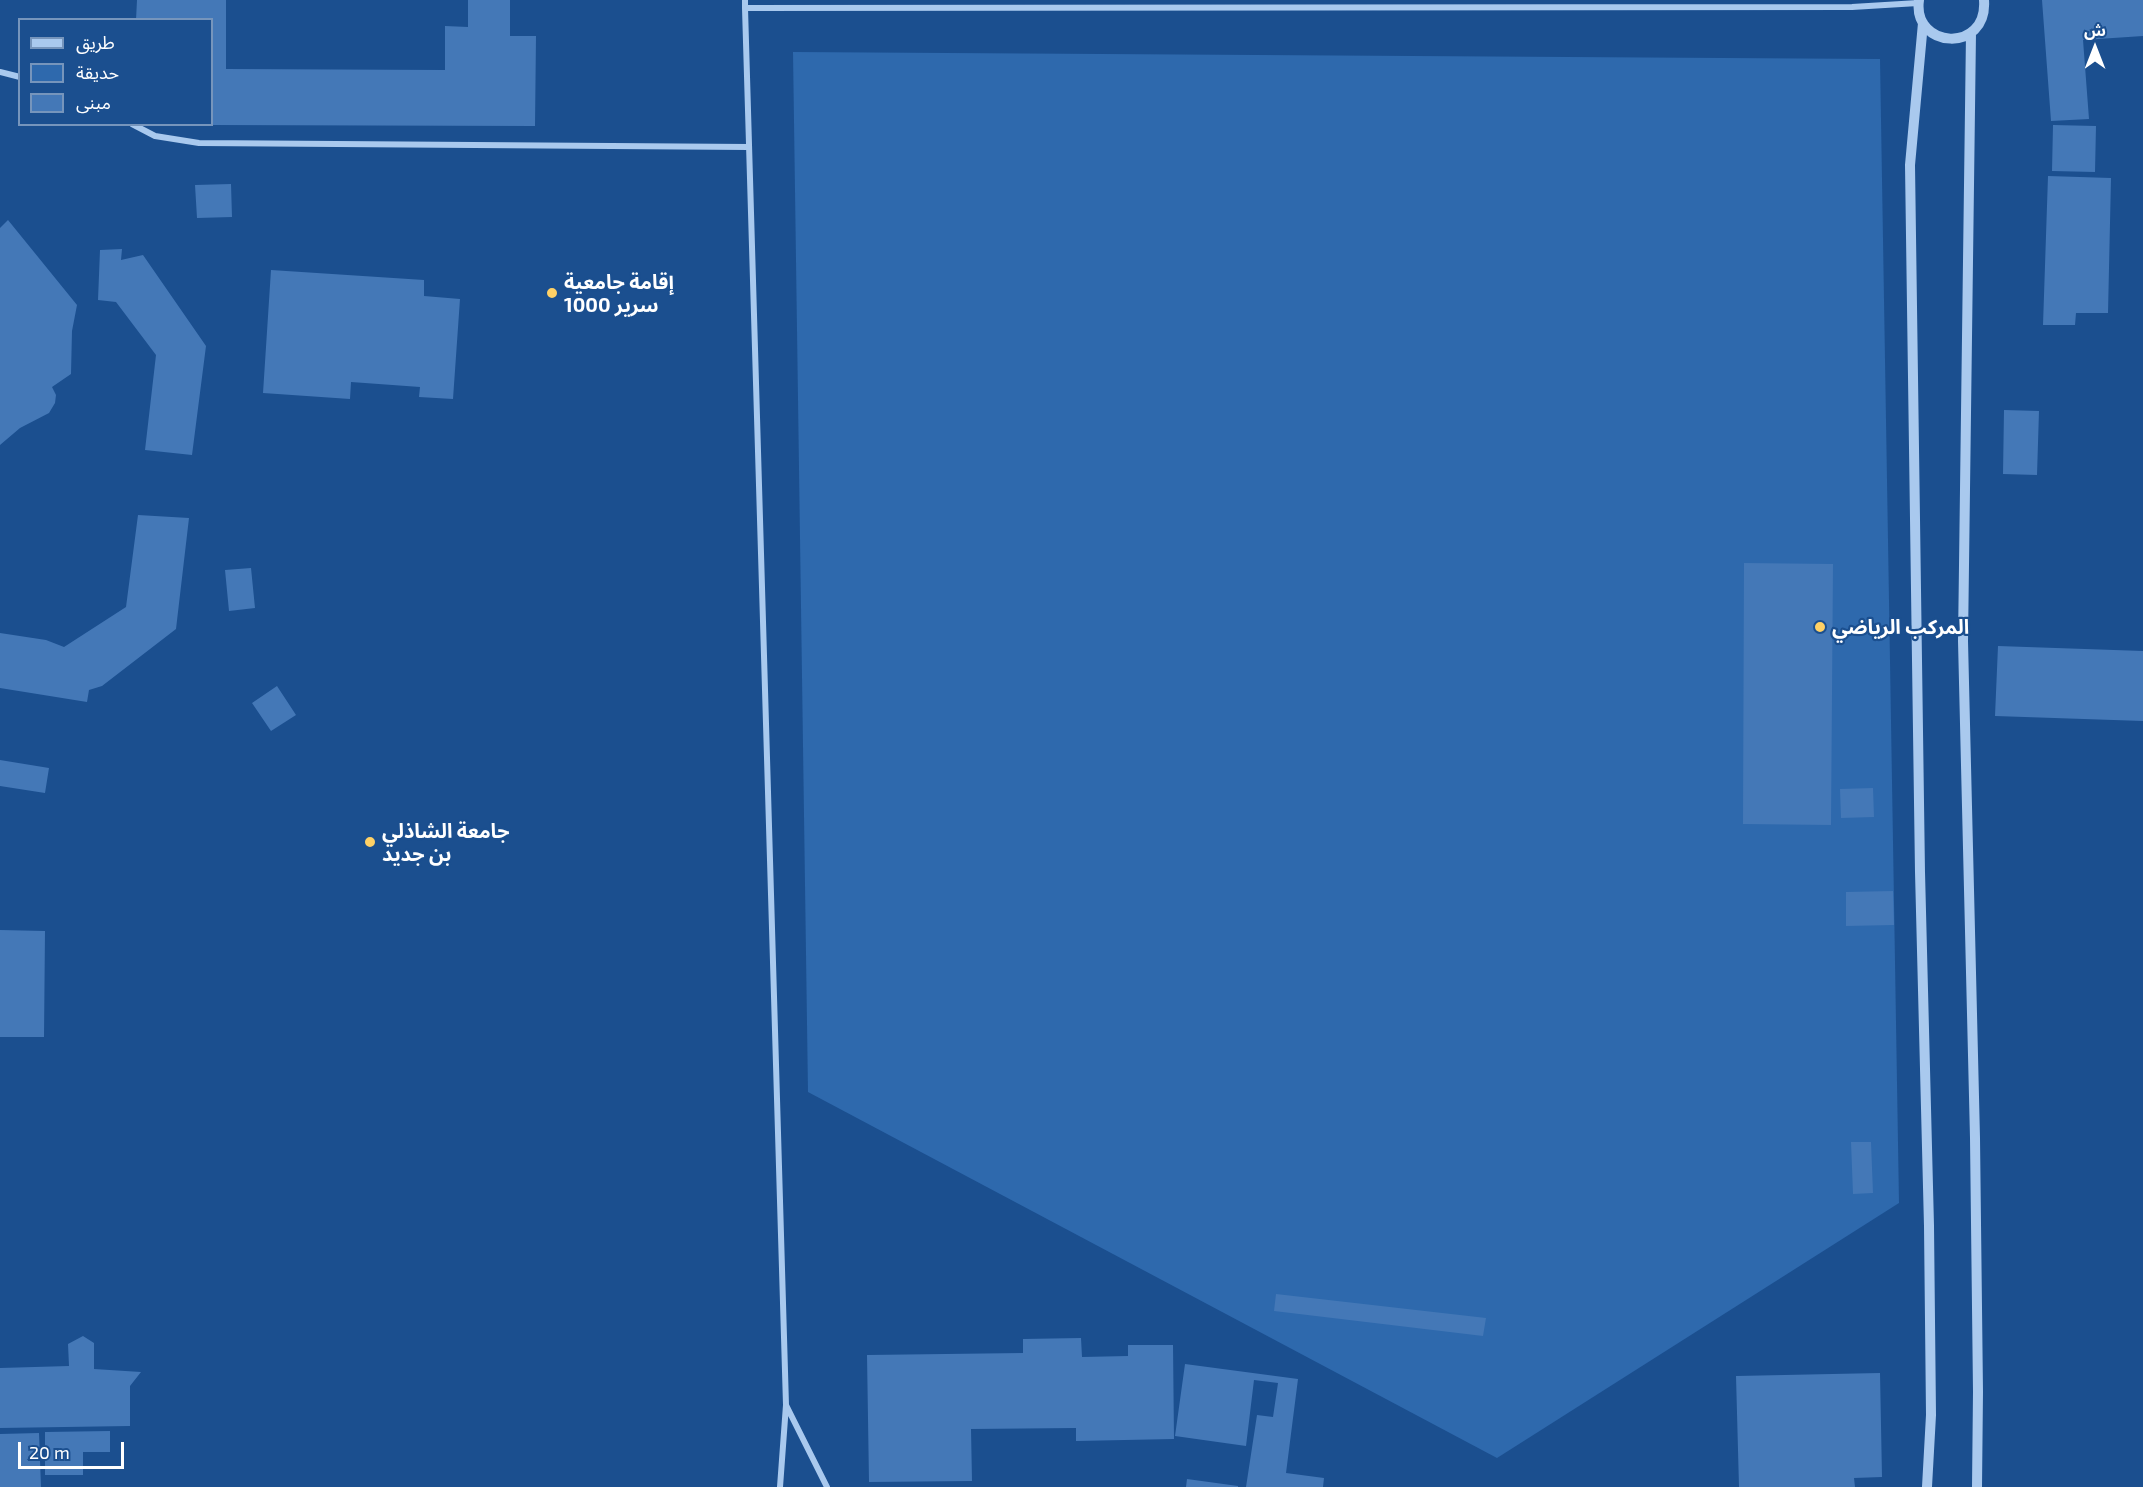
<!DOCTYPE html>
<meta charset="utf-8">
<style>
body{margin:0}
#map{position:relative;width:2143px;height:1487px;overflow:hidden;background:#1b4f8f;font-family:"Exo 2","Noto Sans Arabic",sans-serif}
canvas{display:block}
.legend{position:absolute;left:18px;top:18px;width:195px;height:108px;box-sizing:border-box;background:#1b4f8f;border:2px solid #7695bc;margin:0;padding:8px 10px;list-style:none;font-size:18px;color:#fff}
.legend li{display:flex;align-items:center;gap:12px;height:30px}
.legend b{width:30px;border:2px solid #7695bc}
.north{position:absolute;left:2065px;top:18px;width:60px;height:60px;-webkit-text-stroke:4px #1b4f8f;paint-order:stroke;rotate:0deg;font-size:16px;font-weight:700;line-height:24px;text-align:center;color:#fff}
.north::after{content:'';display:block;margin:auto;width:21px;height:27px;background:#fff;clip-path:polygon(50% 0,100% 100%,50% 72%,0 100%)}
.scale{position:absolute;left:18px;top:1442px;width:106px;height:27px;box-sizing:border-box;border:3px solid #fff;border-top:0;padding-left:8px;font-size:18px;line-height:21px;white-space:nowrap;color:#fff;-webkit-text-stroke:4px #1b4f8f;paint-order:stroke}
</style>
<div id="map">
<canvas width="2143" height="1487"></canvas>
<ul class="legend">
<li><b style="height:8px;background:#a9c9ee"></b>طريق</li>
<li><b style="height:16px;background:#2e69ad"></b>حديقة</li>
<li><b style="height:16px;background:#4478b7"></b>مبنى</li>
</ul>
<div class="north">ش</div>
<div class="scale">20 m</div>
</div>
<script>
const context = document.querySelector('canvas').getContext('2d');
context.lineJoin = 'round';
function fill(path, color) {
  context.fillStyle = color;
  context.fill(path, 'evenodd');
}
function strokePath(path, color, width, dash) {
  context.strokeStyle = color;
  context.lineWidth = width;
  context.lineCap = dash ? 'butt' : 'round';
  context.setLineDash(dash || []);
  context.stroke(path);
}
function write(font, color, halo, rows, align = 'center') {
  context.font = font + ' "Exo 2","Noto Sans Arabic",sans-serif';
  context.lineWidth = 4.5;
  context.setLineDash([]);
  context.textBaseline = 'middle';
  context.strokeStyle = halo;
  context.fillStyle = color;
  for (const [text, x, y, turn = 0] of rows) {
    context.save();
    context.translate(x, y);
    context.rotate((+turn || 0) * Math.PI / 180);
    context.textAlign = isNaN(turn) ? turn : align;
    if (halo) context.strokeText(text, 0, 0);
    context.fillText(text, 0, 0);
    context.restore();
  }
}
fill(new Path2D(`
 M 793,52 L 1880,59 L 1899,1203 L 1497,1458 L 808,1092 Z`), '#2e69ad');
fill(new Path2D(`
 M 137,0 L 226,0 L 226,69 L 445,70 L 445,26 L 468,27 L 468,0 L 510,0 L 510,36 L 536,36 L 535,126 L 212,125 L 212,20 L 136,20 Z
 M 2042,0 L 2143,0 L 2143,36 L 2083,40 L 2089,119 L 2051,121 Z
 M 2053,125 L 2096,126 L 2095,172 L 2052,171 Z
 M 2048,176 L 2111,178 L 2108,313 L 2076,313 L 2075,325 L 2043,325 Z
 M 231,184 L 232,217 L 197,218 L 195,185 Z
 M 8,220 L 77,305 L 72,331 L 71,374 L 52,387 L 56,395 L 55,403 L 49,413 L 20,428 L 0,445 L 0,228 Z
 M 122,249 L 121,260 L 143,255 L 206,346 L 192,455 L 145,450 L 156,355 L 116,302 L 98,300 L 100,250 Z
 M 271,270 L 424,280 L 424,296 L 460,299 L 453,399 L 419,397 L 420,387 L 351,382 L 350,399 L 263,393 Z
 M 2004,410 L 2039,411 L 2037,475 L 2003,474 Z
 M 138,515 L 189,518 L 176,629 L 102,686 L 89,690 L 87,702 L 0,688 L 0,633 L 46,640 L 64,647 L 126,607 Z
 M 1744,563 L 1833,564 L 1831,825 L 1743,824 Z
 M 251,568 L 255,608 L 229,611 L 225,570 Z
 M 1998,646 L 2143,651 L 2143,721 L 1995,716 Z
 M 277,686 L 296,715 L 271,731 L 252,703 Z
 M 0,760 L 49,768 L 45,793 L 0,786 Z
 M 1873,788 L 1874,817 L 1841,818 L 1840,789 Z
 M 1893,891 L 1894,925 L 1846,926 L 1846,892 Z
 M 0,930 L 45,931 L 44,1037 L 0,1037 Z
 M 1851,1142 L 1871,1142 L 1873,1193 L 1853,1194 Z
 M 1276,1294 L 1486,1318 L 1483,1336 L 1274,1311 Z
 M 83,1336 L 94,1343 L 94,1369 L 141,1372 L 130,1386 L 130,1426 L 0,1428 L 0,1368 L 69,1366 L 68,1344 Z
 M 1081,1338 L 1082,1357 L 1128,1356 L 1128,1345 L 1173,1345 L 1174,1439 L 1076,1441 L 1076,1428 L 971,1429 L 972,1481 L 869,1482 L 867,1355 L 1023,1353 L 1023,1339 Z
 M 1185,1364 L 1298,1379 L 1286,1473 L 1324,1478 L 1323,1487 L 1246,1487 L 1257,1415 L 1273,1417 L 1278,1383 L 1254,1380 L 1246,1446 L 1175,1436 Z
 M 1880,1373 L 1882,1477 L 1854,1478 L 1855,1487 L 1739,1487 L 1736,1376 Z
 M 110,1431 L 110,1452 L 83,1452 L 83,1475 L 45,1475 L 45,1432 Z
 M 39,1433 L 41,1487 L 0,1487 L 0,1434 Z
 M 1187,1479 L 1238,1486 L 1238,1487 L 1186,1487 Z`), '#4478b7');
strokePath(new Path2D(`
 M 745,0 L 745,8 L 1852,7 L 1918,3
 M 745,8 L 786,1405 L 827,1487
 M 0,72 L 20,77
 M 132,124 L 155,136 L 199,143 L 749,147
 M 780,1487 L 786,1405`), '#a9c9ee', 6);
strokePath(new Path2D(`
 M 1919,0 C 1912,49 1988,54 1984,0
 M 1923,23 L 1910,165 L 1920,872 L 1929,1226 L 1931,1415 L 1927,1487
 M 1971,33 L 1963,641 L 1975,1138 L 1978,1392 L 1977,1487`), '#a9c9ee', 10);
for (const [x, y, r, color] of [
 [552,293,6,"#ffd166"],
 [1820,627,6,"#ffd166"],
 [370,842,6,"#ffd166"]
]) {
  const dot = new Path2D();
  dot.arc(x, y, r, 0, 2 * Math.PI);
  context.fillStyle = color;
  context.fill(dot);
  strokePath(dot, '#1b4f8f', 2);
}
write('bold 20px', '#fff', '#1b4f8f', [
 ["إقامة جامعية",564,282],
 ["1000 سرير",564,305],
 ["المركب الرياضي",1832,627],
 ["جامعة الشاذلي",382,831],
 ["بن جديد",382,854]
], 'left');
</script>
